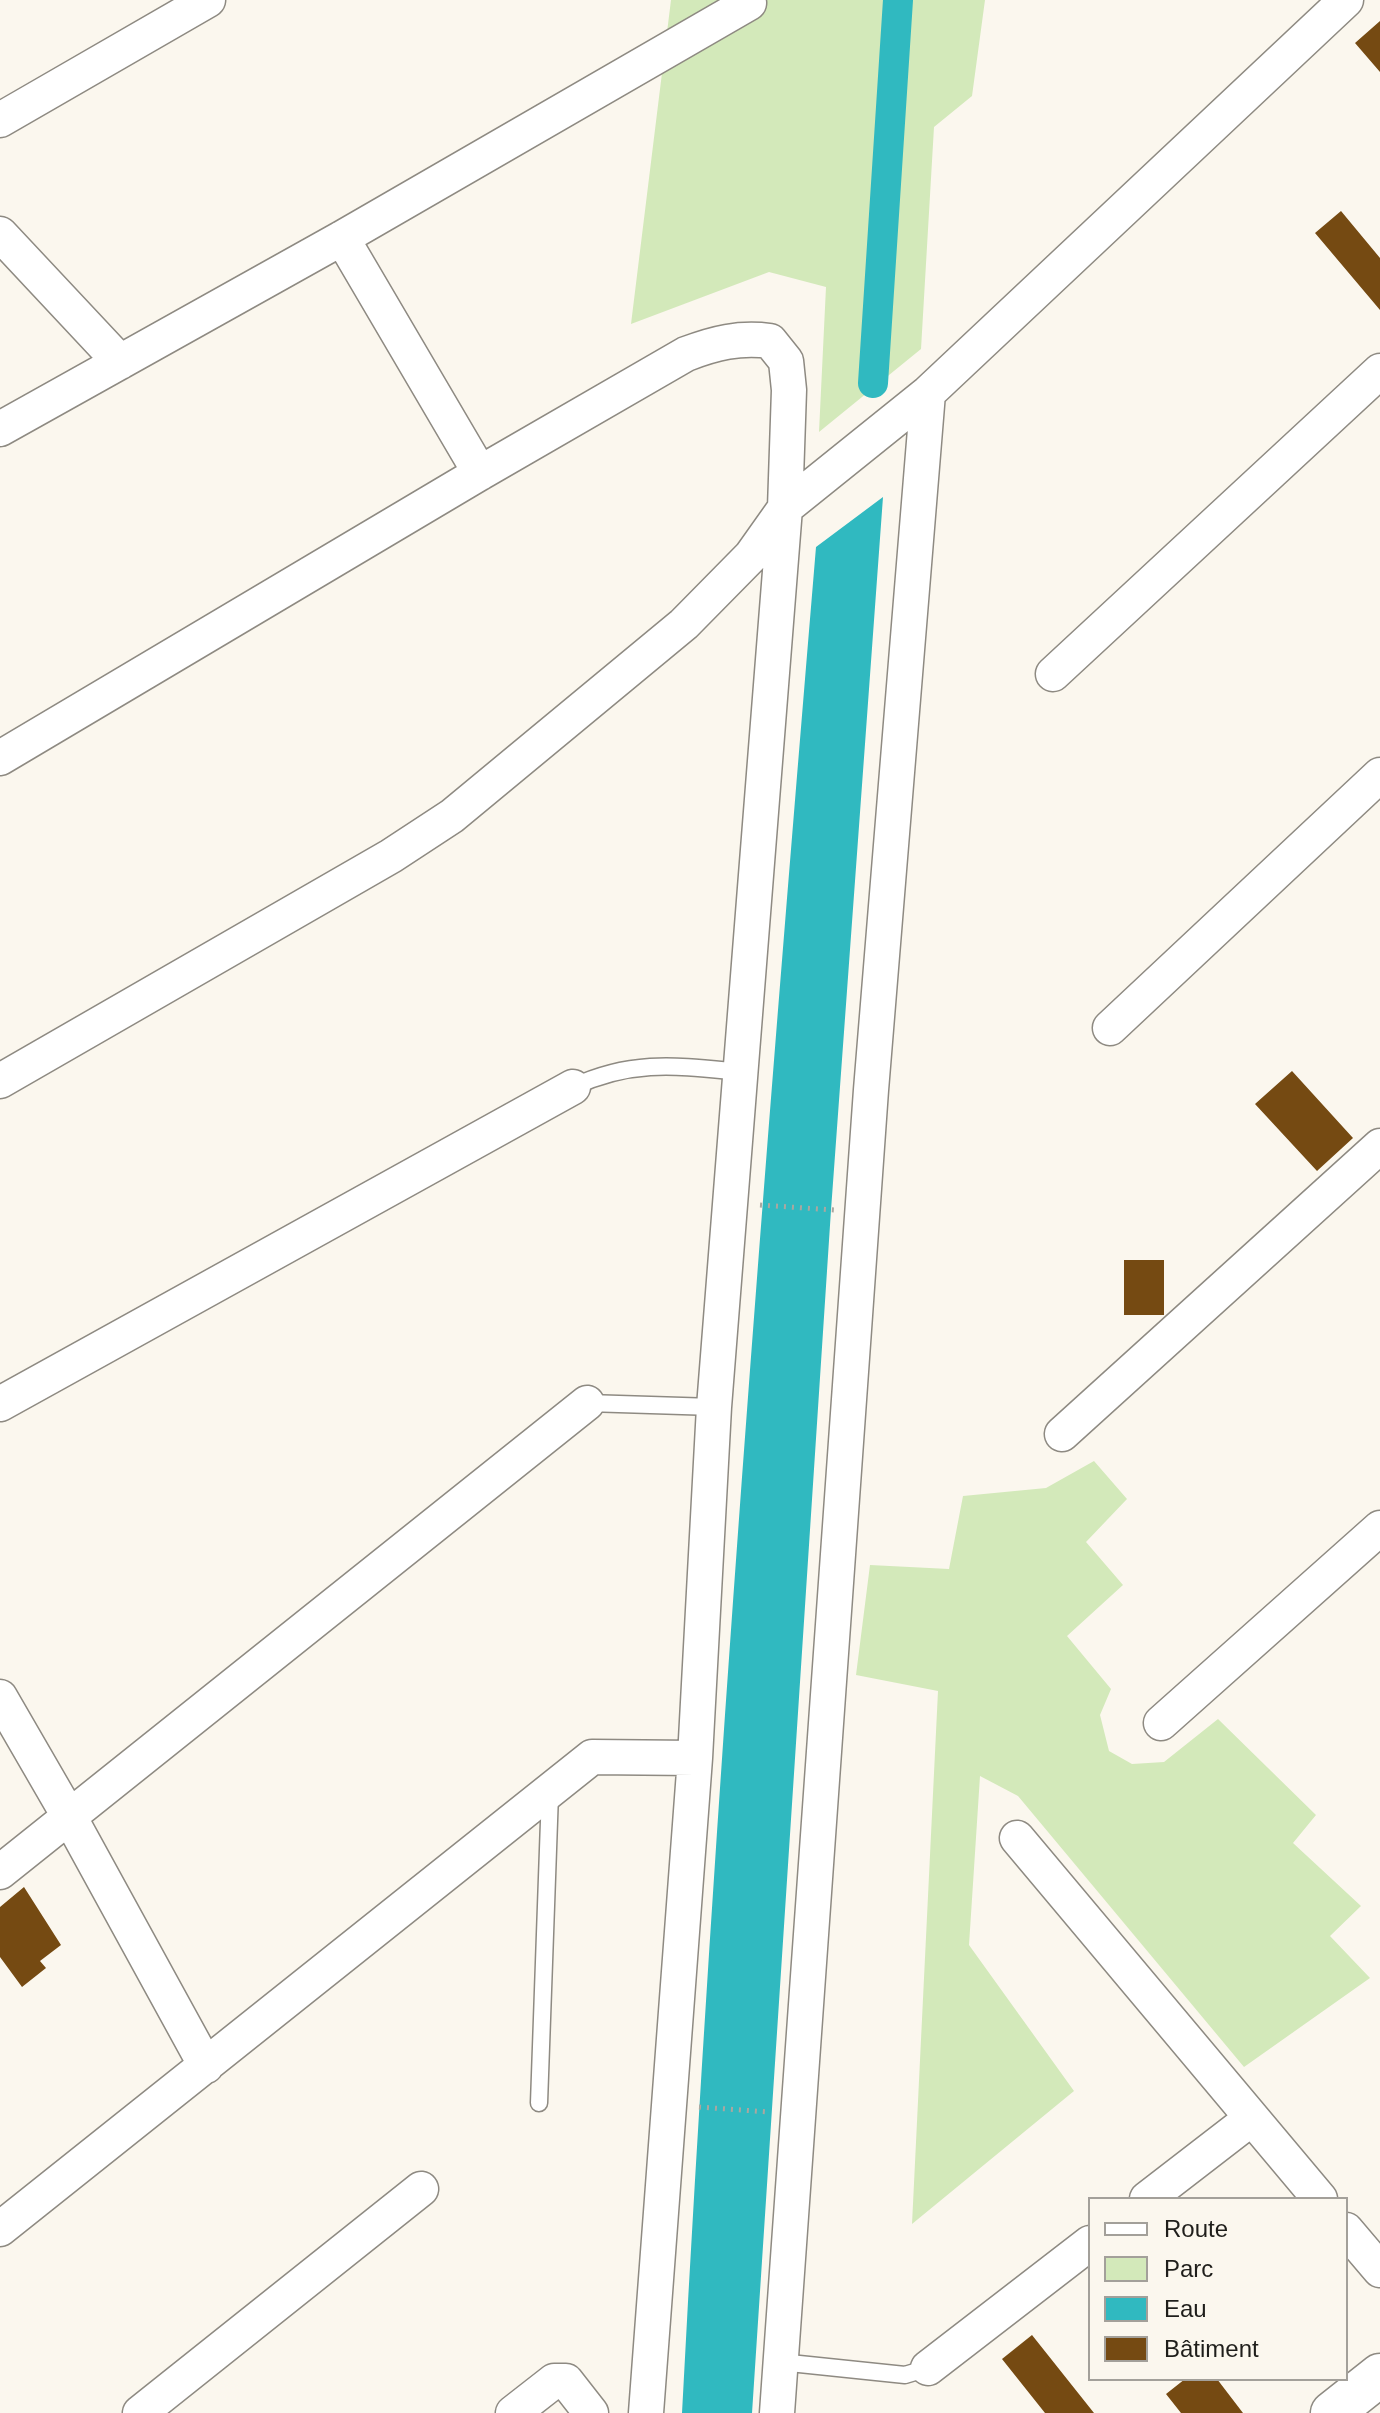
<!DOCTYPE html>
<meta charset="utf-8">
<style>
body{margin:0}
#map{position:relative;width:1380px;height:2413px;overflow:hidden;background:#fbf7ee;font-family:Helvetica,sans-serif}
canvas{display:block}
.legend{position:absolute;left:1088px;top:2197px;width:260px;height:184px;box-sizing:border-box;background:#fbf7ee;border:2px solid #a3a09a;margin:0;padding:10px 14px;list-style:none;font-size:24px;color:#1f1e1b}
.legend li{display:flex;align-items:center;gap:16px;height:40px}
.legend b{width:40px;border:2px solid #a3a09a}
</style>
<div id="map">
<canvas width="1380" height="2413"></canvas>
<ul class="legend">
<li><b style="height:10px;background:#fff"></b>Route</li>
<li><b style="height:22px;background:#d3e9ba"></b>Parc</li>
<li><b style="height:22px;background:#30b9c0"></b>Eau</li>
<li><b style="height:22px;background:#754a12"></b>Bâtiment</li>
</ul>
</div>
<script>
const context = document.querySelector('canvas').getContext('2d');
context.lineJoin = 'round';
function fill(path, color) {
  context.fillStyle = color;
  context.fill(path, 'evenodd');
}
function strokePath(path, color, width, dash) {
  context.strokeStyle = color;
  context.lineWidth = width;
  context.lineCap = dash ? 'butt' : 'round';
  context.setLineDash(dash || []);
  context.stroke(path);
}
fill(new Path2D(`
 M 671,0 L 985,0 L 972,96 L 934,127 L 921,349 L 819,432 L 826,287 L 769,272 L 631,324 Z
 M 1094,1461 L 1127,1499 L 1086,1542 L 1123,1585 L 1067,1636 L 1111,1689 L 1100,1715 L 1109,1751 L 1132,1764 L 1164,1762 L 1218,1719 L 1316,1815 L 1293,1843 L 1361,1906 L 1330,1936 L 1370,1978 L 1244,2067 L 1018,1796 L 980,1776 L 969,1945 L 1074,2091 L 912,2224 L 938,1691 L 856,1675 L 870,1565 L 949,1569 L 963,1496 L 1046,1488 Z`), '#d3e9ba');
fill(new Path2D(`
 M 883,497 L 831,1210 L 752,2413 L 682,2413 C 715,1790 764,1168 816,547 Z`), '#30b9c0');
strokePath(new Path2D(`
 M 873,383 L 898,0`), '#30b9c0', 30);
fill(new Path2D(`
 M 1380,21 L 1380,72 L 1355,43 Z
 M 1341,211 L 1380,258 L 1380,310 L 1315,233 Z
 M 1292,1071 L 1353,1138 L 1317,1171 L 1255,1104 Z
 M 1124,1260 L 1164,1260 L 1164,1315 L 1124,1315 Z
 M 24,1887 L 61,1945 L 40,1961 L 46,1968 L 22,1987 L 0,1957 L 0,1907 Z
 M 1032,2335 L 1094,2413 L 1045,2413 L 1002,2359 Z
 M 1185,2379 L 1217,2379 L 1243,2413 L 1181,2413 L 1166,2394 Z`), '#754a12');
const service = new Path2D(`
 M 573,1087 C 633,1059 678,1066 742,1072
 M 587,1403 L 714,1407
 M 539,2103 L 550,1793
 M 780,2362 L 905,2375 L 928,2368`);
const minor = new Path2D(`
 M 0,120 L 208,0
 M 0,234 L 120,362
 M 342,238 L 480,473
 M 0,429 L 342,238 L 749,3
 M 1053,674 L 1380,371
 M 0,758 L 480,473 L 686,354 C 715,343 739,337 770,341 L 786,361 L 789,390 L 785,508 L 714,1407 L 695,1758 L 646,2413
 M 1110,1028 L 1380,775
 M 0,1081 L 391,856 L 452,816 L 684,624 L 751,556 L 785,508 L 928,393 L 1346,0
 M 0,1404 L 573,1087
 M 1062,1434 L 1380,1146
 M 0,1697 L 70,1818 L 206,2066
 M 1161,1723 L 1380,1528
 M 1017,1838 L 1320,2199
 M 0,1872 L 587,1403
 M 1147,2199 L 1252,2118
 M 0,2229 L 592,1757 L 695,1758
 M 1346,2230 L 1380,2270
 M 928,2368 L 1090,2243
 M 140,2413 L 421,2189
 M 513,2413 L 554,2381 L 566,2381 L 591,2413
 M 777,2413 L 871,1090 L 928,393`);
const tertiary = new Path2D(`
 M 1332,2413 L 1380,2375`);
strokePath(service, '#8e8a82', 19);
strokePath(minor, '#8e8a82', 37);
strokePath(tertiary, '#8e8a82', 45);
strokePath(new Path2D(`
 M 760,1205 L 834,1210
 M 699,2107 L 769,2112`), '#aaa7a0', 5, [2, 6]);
strokePath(service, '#fff', 16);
strokePath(minor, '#fff', 34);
strokePath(tertiary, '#fff', 42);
</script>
